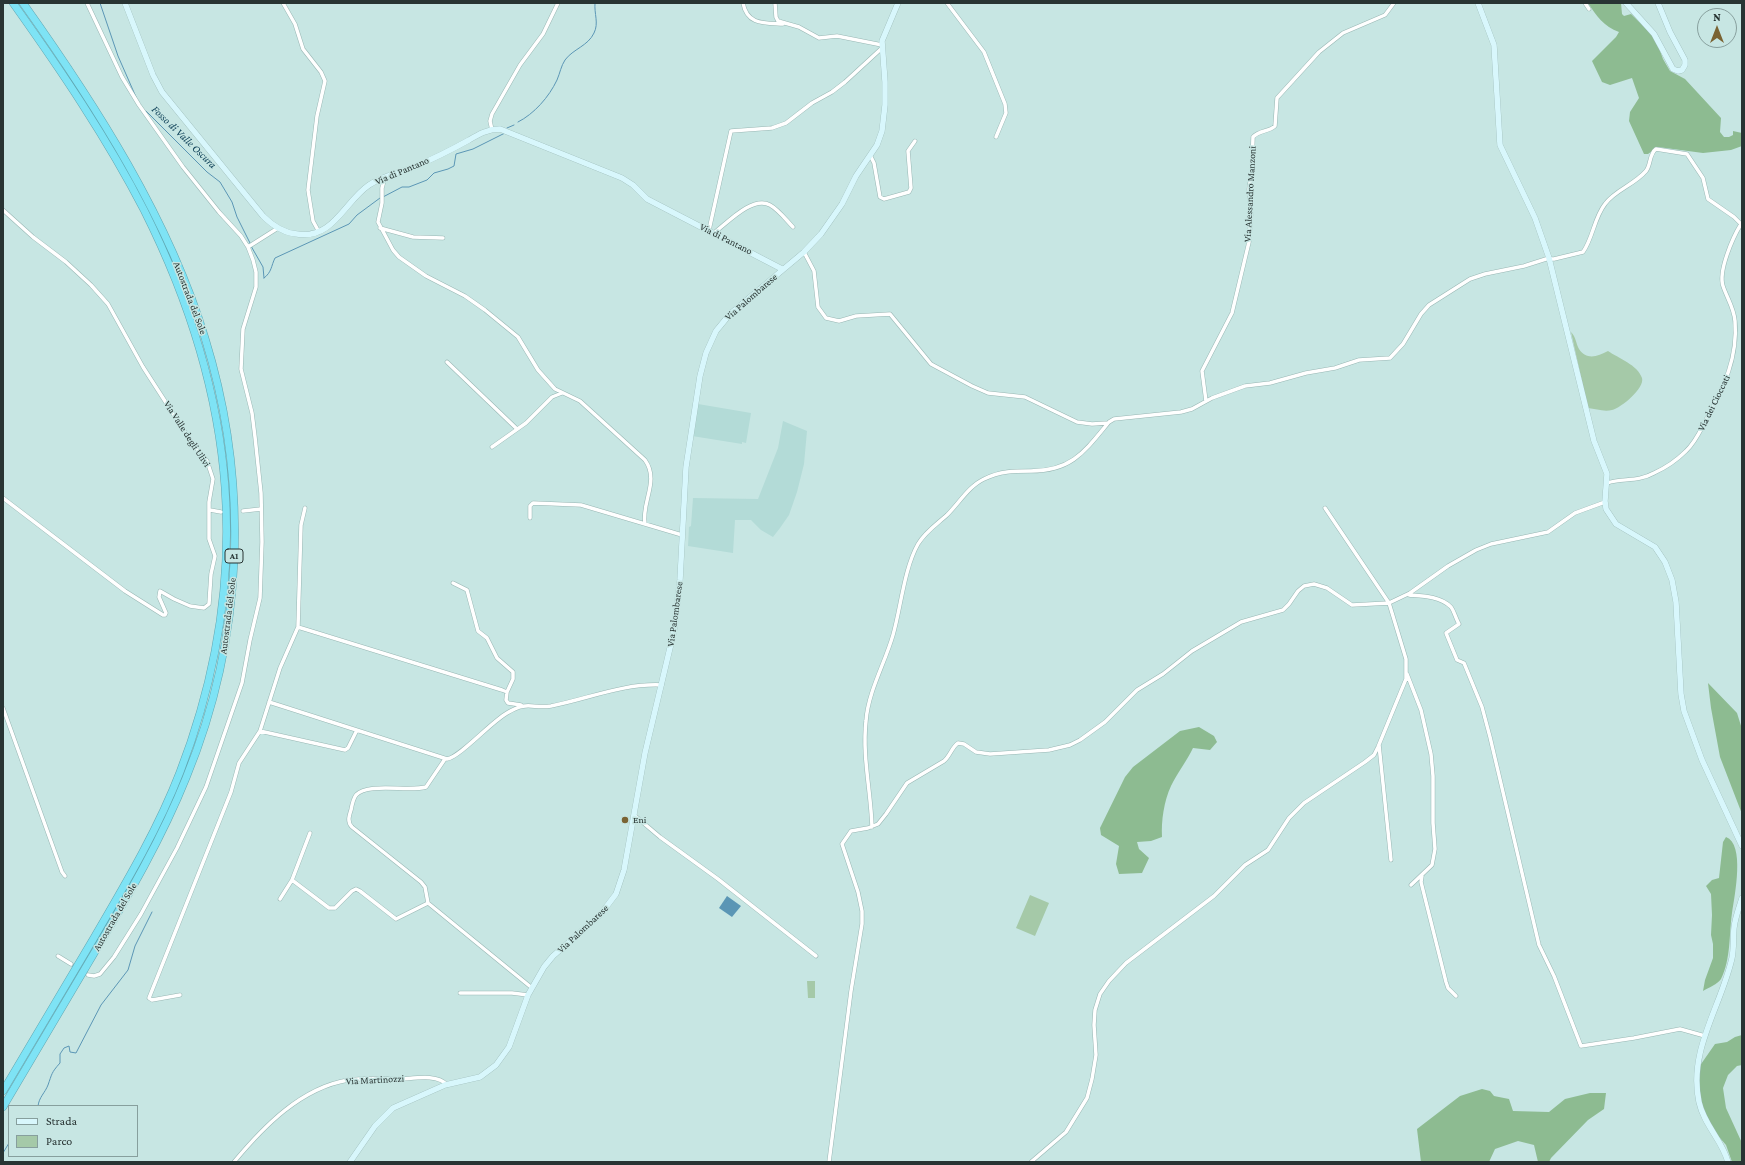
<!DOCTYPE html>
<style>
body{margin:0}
#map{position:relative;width:1745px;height:1165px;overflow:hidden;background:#c7e6e3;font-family:"Crimson Pro",serif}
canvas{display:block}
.frame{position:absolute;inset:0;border:4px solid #283433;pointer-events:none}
.legend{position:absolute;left:8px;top:1105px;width:130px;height:52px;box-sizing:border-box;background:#c7e6e3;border:1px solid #879f9d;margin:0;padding:5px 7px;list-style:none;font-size:12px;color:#283433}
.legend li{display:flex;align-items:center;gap:8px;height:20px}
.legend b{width:20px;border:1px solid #879f9d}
.north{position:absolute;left:1697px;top:8px;width:40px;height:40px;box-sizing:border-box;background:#c7e6e3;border:1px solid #879f9d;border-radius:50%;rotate:0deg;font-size:11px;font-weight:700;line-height:16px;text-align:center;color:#283433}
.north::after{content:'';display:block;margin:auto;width:14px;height:18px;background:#7a6333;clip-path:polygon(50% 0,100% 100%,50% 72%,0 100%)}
</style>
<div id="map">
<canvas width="1745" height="1165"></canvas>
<div class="frame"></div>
<ul class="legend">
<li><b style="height:5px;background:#d8f7fc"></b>Strada</li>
<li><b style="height:11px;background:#a5c9a8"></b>Parco</li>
</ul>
<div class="north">N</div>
</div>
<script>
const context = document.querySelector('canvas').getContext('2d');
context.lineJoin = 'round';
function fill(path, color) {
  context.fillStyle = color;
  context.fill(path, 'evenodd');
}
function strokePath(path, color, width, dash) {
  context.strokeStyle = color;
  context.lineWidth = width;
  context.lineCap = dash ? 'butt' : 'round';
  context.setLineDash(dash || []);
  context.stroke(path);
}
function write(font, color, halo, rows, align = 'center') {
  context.font = font + ' "Crimson Pro",serif';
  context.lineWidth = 3;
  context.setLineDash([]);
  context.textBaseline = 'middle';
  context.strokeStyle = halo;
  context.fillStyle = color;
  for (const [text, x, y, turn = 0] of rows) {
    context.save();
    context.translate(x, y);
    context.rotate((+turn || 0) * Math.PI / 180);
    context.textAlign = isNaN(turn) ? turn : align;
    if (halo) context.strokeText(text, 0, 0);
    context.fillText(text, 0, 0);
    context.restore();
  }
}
fill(new Path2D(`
 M 698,404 L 751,413 L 746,443 L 742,442 L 742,444 L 692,436 Z
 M 783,421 L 807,431 L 804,464 L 797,492 L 789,515 L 780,528 L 773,537 L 761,530 L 751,520 L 735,520 L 733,553 L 688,546 L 689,527 L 691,526 L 693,498 L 758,499 L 778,448 Z`), '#b3dbd7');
fill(new Path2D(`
 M 1571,332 C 1576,337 1576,344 1579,349 C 1587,361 1598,356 1608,351 C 1618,358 1638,365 1642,378 C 1645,388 1621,408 1612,410 C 1604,412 1596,409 1588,408 Z
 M 1030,895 L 1049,903 L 1035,936 L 1016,928 Z
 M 807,981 L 815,981 L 815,998 L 808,998 Z`), '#a5c9a8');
fill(new Path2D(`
 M 1588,3 L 1621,3 L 1622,14 L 1624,16 L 1631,14 L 1655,37 L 1663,59 L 1670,71 L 1685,79 L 1721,118 L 1720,132 L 1724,137 L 1729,137 L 1733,135 L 1733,131 L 1742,133 L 1742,146 L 1731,150 L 1703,153 L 1658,147 L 1648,154 L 1644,154 L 1629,121 L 1630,112 L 1639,98 L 1632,78 L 1610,85 L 1602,82 L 1592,61 L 1616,37 L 1619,32 C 1604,27 1596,15 1588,3 Z
 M 1708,683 L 1737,713 L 1742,729 L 1742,814 L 1720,757 L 1711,708 Z
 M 1199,727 L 1214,736 L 1217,742 L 1210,750 L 1193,748 C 1187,761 1177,773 1171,786 C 1164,801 1161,821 1162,837 L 1151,841 L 1137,842 L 1139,849 L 1149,858 L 1142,873 L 1119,874 L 1116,864 L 1119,846 L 1101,835 L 1100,828 L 1125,777 L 1133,767 L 1180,731 Z
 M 1726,837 C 1745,844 1735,894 1732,913 C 1729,934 1731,959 1721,979 C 1718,984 1708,988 1703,991 L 1705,980 L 1713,958 L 1713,944 L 1711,935 L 1712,915 L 1711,894 L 1706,886 L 1712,880 L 1719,878 L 1723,842 Z
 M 1742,1035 L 1742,1065 L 1737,1066 L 1728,1075 L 1723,1088 L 1726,1108 L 1742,1143 L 1742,1162 L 1732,1162 L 1726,1145 L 1707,1123 L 1701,1108 L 1699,1091 L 1699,1067 L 1715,1044 L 1727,1042 L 1735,1037 Z
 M 1482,1089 L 1490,1091 L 1494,1096 L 1509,1099 L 1513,1111 L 1549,1112 L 1565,1099 L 1590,1093 L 1606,1093 L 1604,1109 L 1588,1120 L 1551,1158 L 1549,1162 L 1538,1162 L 1534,1145 L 1518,1141 L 1495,1149 L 1489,1162 L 1421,1162 L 1417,1129 L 1460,1096 Z`), '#8dbb91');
fill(new Path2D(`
 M 727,896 L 741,906 L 732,917 L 719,908 Z`), '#5b96b5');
strokePath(new Path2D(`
 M 100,3 L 118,56 L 136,97
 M 146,111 L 207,172 L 220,182 L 232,202 L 237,217 L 250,243
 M 518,122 C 534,114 549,97 557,80 C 560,73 561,66 565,60 C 573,49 588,46 594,33 C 599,23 594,14 595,3
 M 507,128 L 514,125
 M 383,197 L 402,187 L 409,187 L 427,180 L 434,173 L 448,169 L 454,166 L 456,154 L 473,149 L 505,133
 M 251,246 L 263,267 L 264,278
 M 264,278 C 272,272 271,266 275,258 L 349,224 L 357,215 L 380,198
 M 38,1106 C 39,1097 45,1093 48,1085 C 52,1074 51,1073 60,1063 L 60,1054 L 64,1048 L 69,1046 L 70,1052 L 76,1053 L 101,1005 L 128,970 L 135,946 L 152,912
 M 3,1153 L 9,1143`), '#5b96b5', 1);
strokePath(new Path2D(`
 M 71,964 L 88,975`), '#a7c2c0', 3.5, [3.5, 2]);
const street = new Path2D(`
 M 87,3 L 122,77 L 139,105 L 183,167 L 219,212 L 241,236 L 248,247 L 253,260 L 256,272 L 256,287 L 243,329 L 241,369 L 252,413 L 255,437 L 261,493 L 262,542 L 260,598 L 250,640 L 242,683 L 206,787 L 177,848 L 141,914 L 114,957 L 100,974 L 94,976 L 88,975
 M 283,3 L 295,24 L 303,49 L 321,72 L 325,81 L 317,116 L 308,190 L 313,221 L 319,232
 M 743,3 C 747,25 764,23 783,24
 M 775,3 L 776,17 L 778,21 L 799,27 L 819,38 L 837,36 L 882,45
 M 947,3 L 984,52 L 1005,104 L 1006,113 L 996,137
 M 1585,3 L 1589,9
 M 492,130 L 490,121 L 492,114 L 520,65 L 543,34 L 558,3
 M 870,155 L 874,163 L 880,197 L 884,199 L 909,192 L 911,188 L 908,151 L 915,141
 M 385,177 L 382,188 L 382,203 L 378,222 L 393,250 L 399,257 L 426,276 L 465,296 L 485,310 L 518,337 L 538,370 L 555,389 L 580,401 L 645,460 C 660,481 641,502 645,524
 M 3,210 L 33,237 L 66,262 L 91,285 L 108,304 L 143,367 L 192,443 L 207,461 L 213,479 L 209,502 L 209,539 L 215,556 L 211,574 L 209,604 L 204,608 L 190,606 L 174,599 L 160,591 L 159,597 L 166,613 L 165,615 L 163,615 L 125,591 L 3,498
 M 380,228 L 413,237 L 443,238
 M 709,230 L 731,131 L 772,128 L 786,123 L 812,103 L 832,92 L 845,82 L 882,48
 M 714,233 C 727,223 753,195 770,205 C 779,210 786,220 793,227
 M 248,247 L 278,228
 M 804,252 L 814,271 L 818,307 L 826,318 L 839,321 L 856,316 L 890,314 L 931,364 L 972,386 L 988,393 L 1025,397 L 1077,422 L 1092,424 L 1108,423
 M 447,362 L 517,429
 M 1206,401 L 1202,371 L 1232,313 L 1249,242 L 1251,214 L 1249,189 L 1252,168 L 1253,137 C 1259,130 1269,132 1275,126 L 1277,98 L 1319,52 L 1343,33 L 1385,15 L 1394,3
 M 492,447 L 526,423 L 552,397 L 562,393
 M 1607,483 C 1623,478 1638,482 1654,473 C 1665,468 1677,460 1686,451 C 1696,442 1701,429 1707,418 C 1724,387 1738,357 1735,321 C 1734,308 1727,298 1723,286 C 1718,271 1733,237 1741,224
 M 210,510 L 221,512
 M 243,511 L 261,509
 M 530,518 L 530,506 L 533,503 L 581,505 L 682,535
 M 453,583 L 467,590 L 478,631 L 487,638 L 497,658 L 513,672 L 513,679 L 507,692
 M 1409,595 C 1422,596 1440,596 1451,607 C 1454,611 1456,619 1459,624 L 1446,633 L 1457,660 L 1464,663 L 1482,707 L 1490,737 L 1539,945 L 1554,976 L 1581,1046 L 1634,1038 L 1680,1029 L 1705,1036
 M 298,627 L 502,690 L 507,692 L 506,700 L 508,703 L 521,705
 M 1407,674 L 1421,710 L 1431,754 L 1433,776 L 1433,823 L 1435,849 L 1432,865 L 1411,885
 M 269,702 L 447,759 C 460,757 491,722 507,713 C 528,700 532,709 551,706 C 587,699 624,683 662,685
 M 3,708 L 62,872 L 65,876
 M 260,731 L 345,750 L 348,748 L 357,730
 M 1379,745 L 1391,860
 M 634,815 L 660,837 L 718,879 L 816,956
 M 872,827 C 871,792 862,756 866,721 C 868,692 885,663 893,635 C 901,607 904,569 918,544 C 925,532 937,524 947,515 C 959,503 969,486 984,479 C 1000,471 1014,471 1031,471 C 1072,471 1085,451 1109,422 L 1114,419 L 1181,412 L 1192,409 L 1212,398 L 1245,386 L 1270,383 L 1306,373 L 1335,368 L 1359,360 L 1390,358 L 1403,344 L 1421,314 L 1429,305 L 1470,279 L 1485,274 L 1524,266 L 1546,259 L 1554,259 L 1583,252 C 1593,238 1594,218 1605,204 C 1615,190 1634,185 1646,171 C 1651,165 1649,154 1656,149 L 1687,154 L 1703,178 L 1708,199 L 1734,217 L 1741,224
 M 310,833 L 292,880 L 329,908 L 335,908 L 352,891 L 356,889 L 360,891 L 396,919 L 428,903 L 425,887 L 421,882 L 352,827 C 347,822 349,816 351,810 C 352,805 353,799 356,795 C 368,782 409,792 426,787 L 445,759
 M 1422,876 L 1421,882 L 1446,982 L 1448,988 L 1456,996
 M 280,899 L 292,880
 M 428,903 L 532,988
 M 58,956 L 71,964
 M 460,993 L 512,993 L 528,995
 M 180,995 L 152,1000 L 149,998 L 231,792 L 239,763 L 260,731 L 280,668 L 298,627 L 301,525 L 305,508
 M 234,1162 C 264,1126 301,1088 348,1080 C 366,1077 385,1079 403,1079 C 416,1078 438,1074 447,1085
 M 829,1162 L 851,991 L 862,924 L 862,911 L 858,892 L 842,844 L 851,831 L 868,828 L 878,824 L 886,814 L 907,783 L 944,761 C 950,756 952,747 958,743 L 964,744 L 976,752 L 990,754 L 1049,750 L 1070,745 L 1080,740 L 1105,722 L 1137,690 L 1163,674 L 1192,651 L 1241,622 L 1283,610 L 1289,604 L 1298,591 L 1304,586 L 1314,584 L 1327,588 L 1352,605 L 1389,603 L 1410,593 L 1448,566 L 1476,550 L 1491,544 L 1548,532 L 1575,513 L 1605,502
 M 1031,1162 L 1066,1132 L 1087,1098 L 1092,1079 L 1096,1055 L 1094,1025 L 1095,1010 L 1100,994 L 1109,981 L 1126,963 L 1214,896 L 1245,865 L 1268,850 L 1289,818 L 1304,803 L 1365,762 L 1374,755 L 1378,747 L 1406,679 L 1406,659 L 1389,603 L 1325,508`);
const secondary = new Path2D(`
 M 125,3 L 153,75 L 162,92 L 263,216 C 272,225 283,233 297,234 C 333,240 344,202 369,185 C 382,176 399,173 414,167 C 433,159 451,150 469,140 C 479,134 488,129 500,129 L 622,178 L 633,185 L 647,199 L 782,269
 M 1478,3 L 1494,45 L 1500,145 L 1535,218 L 1549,258 L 1594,441 L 1607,474 L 1605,501 L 1606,509 L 1616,524 L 1655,547 L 1665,562 L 1672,580 L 1676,602 L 1681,694 L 1684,711 L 1702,760 L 1742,846
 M 1626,3 L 1654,34 L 1673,69 L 1678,71 L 1682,70 L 1685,65 L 1685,60 L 1670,32 L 1658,3
 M 350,1162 L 375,1126 L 393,1108 L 445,1085 L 480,1077 L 496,1065 L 509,1047 L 528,995 L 544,967 L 553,956 L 600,915 L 616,894 L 624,870 L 645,753 L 674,631 L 680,580 L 686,467 L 700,376 L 706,353 L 716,331 L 730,314 L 804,252 L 821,234 L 842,204 L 856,176 L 877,145 L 882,131 L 885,105 L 885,82 L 882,41 L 898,3
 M 1728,1162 C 1722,1140 1704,1125 1699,1102 C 1688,1050 1721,1007 1732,958 C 1734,949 1733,938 1734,928 C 1735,918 1739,908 1742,898`);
const highway = new Path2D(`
 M 3,1091 C 34,1039 64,988 95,936 C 126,883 158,829 180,772 C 255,577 237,395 144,210 C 107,138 60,69 13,3
 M 3,1107 C 34,1054 65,1002 96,950 C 129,894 162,838 186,778 C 244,637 250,483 205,338 C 169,219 95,104 23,3`);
strokePath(street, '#98b6b3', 4.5);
strokePath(secondary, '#98b6b3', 6);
strokePath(highway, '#60a6b1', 8);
strokePath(street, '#fff', 3.5);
strokePath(secondary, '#d8f7fc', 5.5);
strokePath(highway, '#7ee3f5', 7);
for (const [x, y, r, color] of [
 [625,820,4,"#7a6333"]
]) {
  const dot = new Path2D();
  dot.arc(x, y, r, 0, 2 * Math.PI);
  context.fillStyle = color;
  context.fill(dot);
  strokePath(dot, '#c7e6e3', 1.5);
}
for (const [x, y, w] of [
 [234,556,18]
]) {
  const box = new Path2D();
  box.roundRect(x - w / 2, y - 7, w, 14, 3);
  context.fillStyle = '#c7e6e3';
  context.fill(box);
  strokePath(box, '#283433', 1);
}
write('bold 9px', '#283433', null, [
 ["A1",234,556]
]);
write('10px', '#283433', '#c7e6e3', [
 ["Via di Pantano",402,171,-23],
 ["Via Alessandro Manzoni",1250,194,-87],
 ["Via di Pantano",726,239,27],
 ["Via Palombarese",751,297,-41],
 ["Autostrada del Sole",190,298,69],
 ["Via dei Cioccati",1714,403,-64],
 ["Via Valle degli Ulivi",187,434,57],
 ["Via Palombarese",675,614,-82],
 ["Autostrada del Sole",228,616,-83],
 ["Autostrada del Sole",115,917,-60],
 ["Via Palombarese",583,929,-43],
 ["Via Martinozzi",375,1080,-3]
]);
write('10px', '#283433', '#c7e6e3', [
 ["Eni",633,820]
], 'left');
write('italic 11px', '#14465c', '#c7e6e3', [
 ["Fosso di Valle Oscura",184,137,44]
]);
</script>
